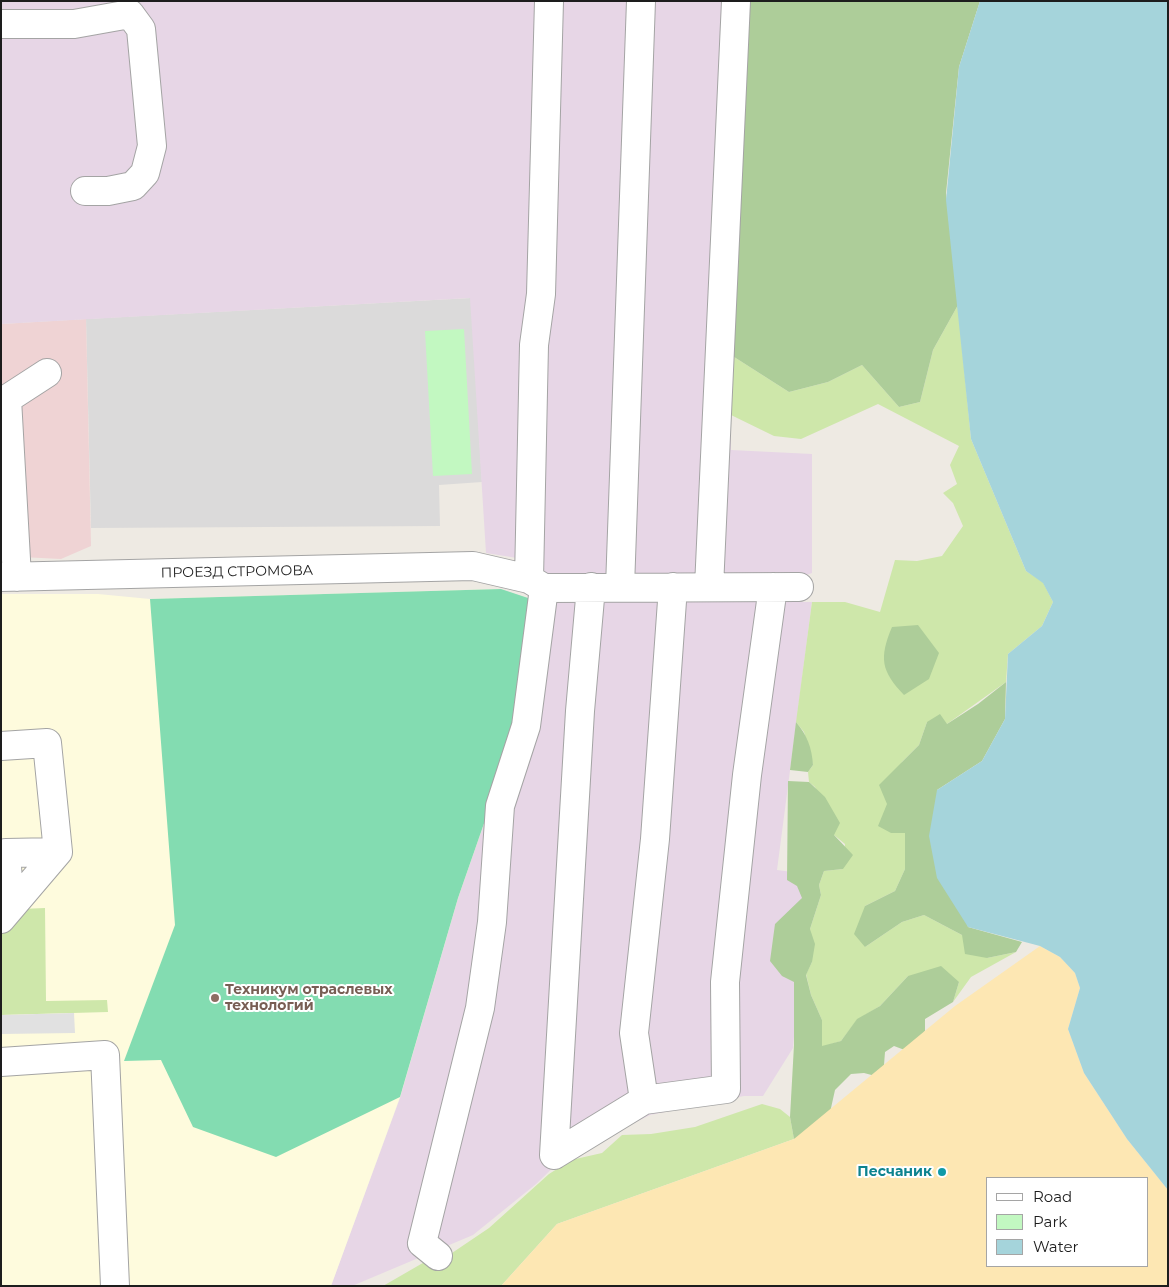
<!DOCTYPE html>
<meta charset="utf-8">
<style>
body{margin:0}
#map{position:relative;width:1169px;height:1287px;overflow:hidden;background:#eeeae3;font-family:Montserrat,sans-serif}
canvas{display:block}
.frame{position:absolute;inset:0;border:2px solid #1d1d1d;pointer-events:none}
.legend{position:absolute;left:986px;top:1177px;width:162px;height:90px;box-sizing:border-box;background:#fff;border:1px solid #a5a5a5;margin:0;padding:6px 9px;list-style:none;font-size:15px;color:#1d1d1d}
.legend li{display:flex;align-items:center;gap:10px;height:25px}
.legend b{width:25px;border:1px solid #a5a5a5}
</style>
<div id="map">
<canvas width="1169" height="1287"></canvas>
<div class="frame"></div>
<ul class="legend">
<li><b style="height:6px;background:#fff"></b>Road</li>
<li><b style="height:14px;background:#c2f8c1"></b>Park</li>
<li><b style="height:14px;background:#a5d4db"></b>Water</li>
</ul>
</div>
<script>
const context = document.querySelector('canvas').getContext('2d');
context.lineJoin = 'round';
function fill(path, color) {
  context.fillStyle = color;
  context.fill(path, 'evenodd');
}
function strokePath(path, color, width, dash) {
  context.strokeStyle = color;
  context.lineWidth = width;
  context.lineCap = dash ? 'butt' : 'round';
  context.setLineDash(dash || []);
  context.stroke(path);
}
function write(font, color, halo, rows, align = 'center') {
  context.font = font + ' Montserrat,sans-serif';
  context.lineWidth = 4;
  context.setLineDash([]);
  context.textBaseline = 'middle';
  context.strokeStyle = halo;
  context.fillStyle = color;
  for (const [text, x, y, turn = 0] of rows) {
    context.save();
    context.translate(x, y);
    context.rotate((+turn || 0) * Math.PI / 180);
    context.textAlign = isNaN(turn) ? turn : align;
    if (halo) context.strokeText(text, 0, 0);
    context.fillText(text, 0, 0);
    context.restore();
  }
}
fill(new Path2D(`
 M 471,298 L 482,482 L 439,485 L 440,526 L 91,528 L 86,319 Z`), '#dbdada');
fill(new Path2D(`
 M 86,319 L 91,546 L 61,559 L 1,556 L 1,324 Z`), '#efd3d4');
fill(new Path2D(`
 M 1,1 L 731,1 L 731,450 L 812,454 L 812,573 L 783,584 L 548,578 L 517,558 L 486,553 L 470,298 L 1,324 Z
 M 531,599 L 812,602 L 777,870 L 808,874 L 793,1048 L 763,1096 L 744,1096 L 650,1115 L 562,1159 L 536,1184 L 473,1235 L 352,1286 L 331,1286 L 400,1098 L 458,898 L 519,723 Z`), '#e7d6e6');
fill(new Path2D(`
 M 501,589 L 519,723 L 458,898 L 400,1097 L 331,1286 L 1,1286 L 1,594 L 98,594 L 150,599 Z`), '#fefbdd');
fill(new Path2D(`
 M 958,305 L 971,439 L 1026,571 L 1043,582 L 1053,602 L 1042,626 L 1008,654 L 1006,682 L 947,724 L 927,722 L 919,745 L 902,762 L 887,804 L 891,833 L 905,833 L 905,869 L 895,891 L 865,906 L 865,947 L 902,922 L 924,915 L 962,935 L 987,958 L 1016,952 L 971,977 L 953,1002 L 959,982 L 908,976 L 880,1006 L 857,1020 L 841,1041 L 822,1047 L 822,1020 L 811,995 L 806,974 L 812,962 L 810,929 L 821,895 L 819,885 L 824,871 L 843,869 L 845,844 L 834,835 L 815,787 L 809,782 L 808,772 L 813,765 L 804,732 L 796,722 L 812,602 L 845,602 L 880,612 L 895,560 L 917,561 L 942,556 L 963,526 L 953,503 L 943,493 L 957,484 L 950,465 L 959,446 L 878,404 L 801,439 L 774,436 L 731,415 L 731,355 L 789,392 L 828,382 L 862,365 L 899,407 L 920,402 L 933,350 Z
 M 45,908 L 46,1001 L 107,1000 L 108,1012 L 1,1015 L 1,931 L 21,909 Z
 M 762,1104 L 780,1109 L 790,1117 L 794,1139 L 557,1224 L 501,1286 L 383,1286 L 428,1260 L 452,1253 L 489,1228 L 549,1174 L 571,1160 L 602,1153 L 622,1135 L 651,1134 L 695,1127 Z`), '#cee7aa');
fill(new Path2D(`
 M 743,1 L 980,1 L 959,67 L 946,193 L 958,305 L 933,350 L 920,402 L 899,407 L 862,365 L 828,382 L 789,392 L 731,355 Z
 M 918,625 L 939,653 L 929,679 L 904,695 C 881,671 879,658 892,627 Z
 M 1006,682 L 1005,719 L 982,761 L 937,790 L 968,927 L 1022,942 L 1016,952 L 987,958 L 965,954 L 962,935 L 924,915 L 902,922 L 865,947 L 854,934 L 865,906 L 895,891 L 905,869 L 905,833 L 891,833 L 878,826 L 887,804 L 879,785 L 919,745 L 927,722 L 940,714 L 947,724 L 978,704 Z
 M 796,722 C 807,735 812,748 813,765 L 808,772 L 790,770 Z
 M 788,781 L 809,782 L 825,797 L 840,823 L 834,835 L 853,855 L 843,869 L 824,871 L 819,885 L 821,895 L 810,929 L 815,944 L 812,962 L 806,975 L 811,995 L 822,1020 L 822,1046 L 841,1041 L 857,1019 L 880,1006 L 908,976 L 941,966 L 959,982 L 953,1002 L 925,1019 L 925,1031 L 910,1052 L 894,1046 L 885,1052 L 883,1078 L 864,1073 L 851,1074 L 835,1090 L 827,1126 L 794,1139 L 790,1117 L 794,1045 L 794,982 L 782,976 L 770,961 L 775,924 L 802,898 L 797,886 L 787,880 Z`), '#adcd99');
fill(new Path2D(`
 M 1040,946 L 1060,957 L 1075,973 L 1080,988 L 1068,1029 L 1084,1073 L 1127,1139 L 1168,1190 L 1168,1286 L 501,1286 L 557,1224 L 794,1139 L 955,1006 ZM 988,1178 L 1148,1178 L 1148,1266 L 988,1266 Z`), '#fde7b3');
fill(new Path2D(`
 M 464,329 L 472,474 L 433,476 L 425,331 Z`), '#c2f8c1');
fill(new Path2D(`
 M 501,589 L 531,599 L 519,723 L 458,898 L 400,1097 L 276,1157 L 193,1127 L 161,1060 L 124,1061 L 175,925 L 150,599 Z`), '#83dcb1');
fill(new Path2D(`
 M 74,1013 L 75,1033 L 1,1034 L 1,1015 Z`), '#e1e1e1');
fill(new Path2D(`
 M 980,1 L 1168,1 L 1168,1190 L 1127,1139 L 1084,1073 L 1068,1029 L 1080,988 L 1075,973 L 1060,957 L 1040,946 L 968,927 L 937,878 L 929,836 L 937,790 L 982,761 L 1005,719 L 1008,654 L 1042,626 L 1053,602 L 1043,583 L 1026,571 L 971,439 L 946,200 L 959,67 Z`), '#a5d4db');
const minor = new Path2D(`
 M 1,24 L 74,24 L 130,14 L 141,29 L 152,146 L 145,173 L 133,186 L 108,191 L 85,191
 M 1,577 L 473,566 L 529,579 L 544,588 L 799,587
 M 17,577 L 7,399 L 47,373
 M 529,579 L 534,345 L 541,294 L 549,1
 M 620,587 L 641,1
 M 709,587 L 736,1
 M 1,746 L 47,743 L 58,852
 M 1,919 L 58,852 L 6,853 L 10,908
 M 1,1062 L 105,1055 L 115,1286
 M 644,1100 L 726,1089 L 725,982 L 747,775 L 773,587
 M 554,1155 L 644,1100 L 634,1033 L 655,839 L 673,587
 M 554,1155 L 580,711 L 591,587
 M 438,1256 L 422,1243 L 480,1008 L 492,922 L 500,806 L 526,726 L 544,588`);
strokePath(minor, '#a4a4a4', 30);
strokePath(minor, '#fff', 28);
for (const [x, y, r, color] of [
 [215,998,5,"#8d6e63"],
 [942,1172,5,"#0f9aa8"]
]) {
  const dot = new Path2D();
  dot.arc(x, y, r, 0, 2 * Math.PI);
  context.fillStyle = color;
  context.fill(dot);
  strokePath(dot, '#fff', 2);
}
write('14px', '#1d1d1d', '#fff', [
 ["ПРОЕЗД СТРОМОВА",237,572,-1]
]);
write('bold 14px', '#785e54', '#fff', [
 ["Техникум отраслевых",225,990],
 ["технологий",225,1006]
], 'left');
write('bold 14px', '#0d838f', '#fff', [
 ["Песчаник",932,1172]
], 'right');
</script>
